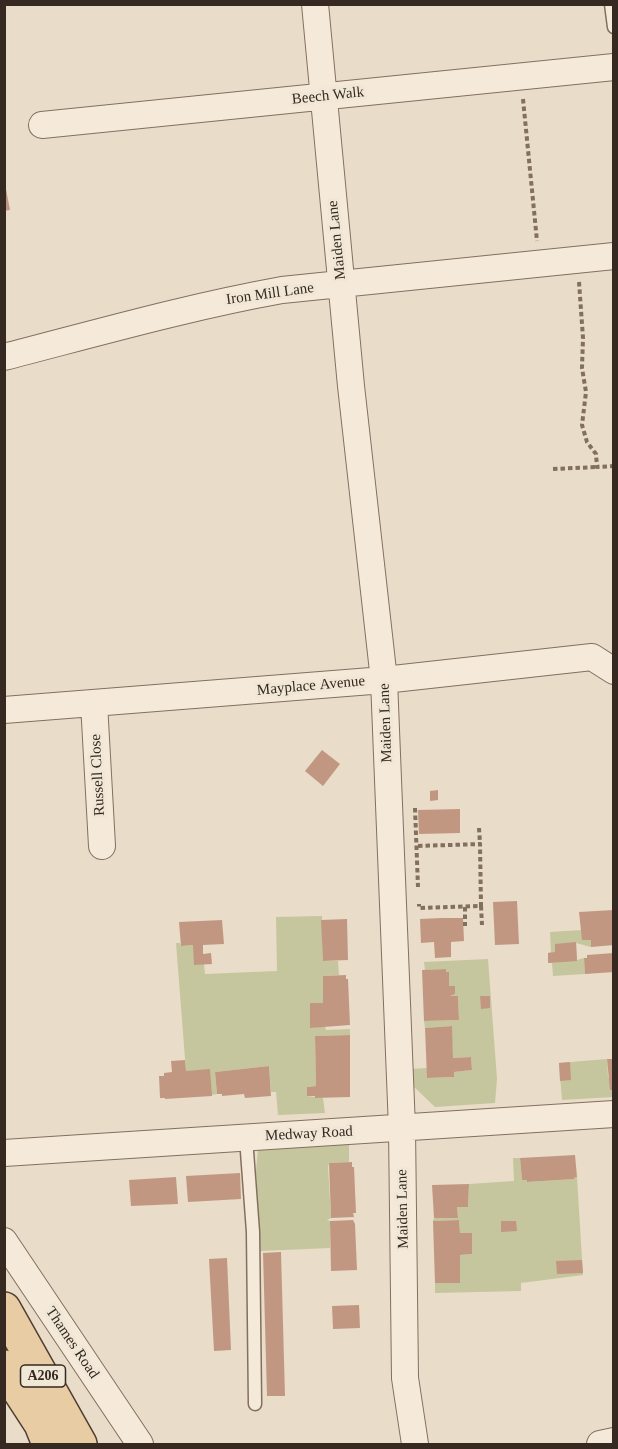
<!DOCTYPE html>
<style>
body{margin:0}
#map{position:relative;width:618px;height:1449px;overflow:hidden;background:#e9dcc8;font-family:Georgia,serif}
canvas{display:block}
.frame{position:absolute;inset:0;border:6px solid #352921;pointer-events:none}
</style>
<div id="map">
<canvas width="618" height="1449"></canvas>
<div class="frame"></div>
</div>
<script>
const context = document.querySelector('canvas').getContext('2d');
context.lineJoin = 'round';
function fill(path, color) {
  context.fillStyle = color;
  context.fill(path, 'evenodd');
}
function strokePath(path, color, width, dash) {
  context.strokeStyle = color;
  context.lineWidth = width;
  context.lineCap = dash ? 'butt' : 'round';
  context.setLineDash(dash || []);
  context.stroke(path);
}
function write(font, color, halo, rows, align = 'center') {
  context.font = font + ' Georgia,serif';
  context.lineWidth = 6;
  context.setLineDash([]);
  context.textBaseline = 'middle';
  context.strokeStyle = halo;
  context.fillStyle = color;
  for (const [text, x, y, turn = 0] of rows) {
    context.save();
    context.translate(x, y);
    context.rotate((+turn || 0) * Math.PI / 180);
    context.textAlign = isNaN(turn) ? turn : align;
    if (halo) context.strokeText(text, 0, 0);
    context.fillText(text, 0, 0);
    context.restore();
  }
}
fill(new Path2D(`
 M 322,916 L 323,961 L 338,961 L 339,975 L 323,976 L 323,1003 L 310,1004 L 310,1028 L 325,1026 L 326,1030 L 350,1029 L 350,1035 L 315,1036 L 316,1086 L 307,1087 L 307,1096 L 323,1098 L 325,1113 L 278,1115 L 276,1092 L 271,1092 L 269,1066 L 215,1072 L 217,1094 L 212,1095 L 186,1071 L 176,943 L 180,943 L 181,946 L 193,945 L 204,964 L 205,974 L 277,971 L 276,917 Z
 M 582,930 L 583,940 L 591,940 L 591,947 L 576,943 L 577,960 L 584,958 L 585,974 L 553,976 L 552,963 L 548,963 L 548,953 L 551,952 L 550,932 Z
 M 488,959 L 497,1079 L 495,1103 L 435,1107 L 411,1084 L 411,1069 L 427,1068 L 428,1078 L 454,1077 L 454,1072 L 472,1070 L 471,1057 L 453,1058 L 451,1026 L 425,1028 L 424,1021 L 459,1020 L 458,996 L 450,996 L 455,994 L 455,987 L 449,986 L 449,972 L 446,972 L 445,969 L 425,970 L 424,962 Z
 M 607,1059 L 608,1077 L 610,1078 L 610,1090 L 613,1090 L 613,1097 L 562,1100 L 559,1063 Z
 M 349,1143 L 349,1162 L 329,1163 L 328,1167 L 331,1218 L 327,1220 L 330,1221 L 330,1248 L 260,1251 L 256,1171 L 258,1149 Z
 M 513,1158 L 520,1158 L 522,1180 L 527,1180 L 527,1182 L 573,1179 L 577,1177 L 583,1275 L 521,1283 L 521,1291 L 435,1293 L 435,1283 L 460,1282 L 460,1255 L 472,1254 L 472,1233 L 460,1233 L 459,1220 L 433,1221 L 434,1218 L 458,1218 L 457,1207 L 468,1207 L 469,1184 L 514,1181 Z`), '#c5c69d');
fill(new Path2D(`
 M 6,189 L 10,210 L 4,211 L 4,190 Z
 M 322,750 L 340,764 L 323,786 L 305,771 Z
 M 438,790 L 438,800 L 430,801 L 430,791 Z
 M 460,809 L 460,833 L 419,834 L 418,810 Z
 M 517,901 L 519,944 L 495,945 L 493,902 Z
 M 614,910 L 614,945 L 591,947 L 591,940 L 582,940 L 579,912 Z
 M 442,918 L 463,918 L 464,941 L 451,942 L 451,957 L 435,958 L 434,942 L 421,943 L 420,919 Z
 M 347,919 L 348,960 L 323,961 L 321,920 Z
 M 222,920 L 224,944 L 203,945 L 203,954 L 211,953 L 212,964 L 194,965 L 193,945 L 181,946 L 179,922 Z
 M 576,942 L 577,961 L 548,963 L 548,953 L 555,952 L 555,944 Z
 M 614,953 L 614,972 L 585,974 L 584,958 L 587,958 L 587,955 Z
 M 446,969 L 446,972 L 449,972 L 449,986 L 455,986 L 455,994 L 450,996 L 458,996 L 459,1020 L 424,1021 L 422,970 Z
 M 346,975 L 346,979 L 348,979 L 350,1025 L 310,1028 L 310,1003 L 323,1003 L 323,976 Z
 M 480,996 L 490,996 L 490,1008 L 481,1009 Z
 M 452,1026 L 453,1058 L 471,1057 L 472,1070 L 454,1072 L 454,1077 L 427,1078 L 425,1028 Z
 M 350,1035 L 350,1097 L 315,1098 L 315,1096 L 307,1096 L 307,1087 L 316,1086 L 315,1036 Z
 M 607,1059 L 614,1059 L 614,1090 L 610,1090 Z
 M 185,1060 L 186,1071 L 210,1069 L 212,1096 L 165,1099 L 165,1098 L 160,1098 L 159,1076 L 164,1076 L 164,1073 L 172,1072 L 171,1061 Z
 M 570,1062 L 571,1080 L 560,1081 L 559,1063 Z
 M 269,1066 L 271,1096 L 245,1098 L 244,1094 L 222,1096 L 222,1094 L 217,1094 L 215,1072 Z
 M 575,1155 L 577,1177 L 574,1178 L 574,1179 L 527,1182 L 527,1180 L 522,1180 L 520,1158 Z
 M 352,1162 L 352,1167 L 354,1167 L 356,1213 L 353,1213 L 354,1217 L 331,1218 L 329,1163 Z
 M 240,1173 L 241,1199 L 188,1202 L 186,1176 Z
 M 176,1177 L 178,1204 L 131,1206 L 129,1180 Z
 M 469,1184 L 468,1207 L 457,1207 L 458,1218 L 434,1218 L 432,1185 Z
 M 353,1220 L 355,1224 L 357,1270 L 331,1271 L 330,1221 Z
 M 459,1220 L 460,1233 L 472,1233 L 472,1254 L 460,1255 L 460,1283 L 435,1283 L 433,1221 Z
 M 501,1221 L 516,1221 L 517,1231 L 501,1232 Z
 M 281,1252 L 285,1396 L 267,1396 L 263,1253 Z
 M 227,1258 L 231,1350 L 214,1351 L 209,1259 Z
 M 582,1260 L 583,1273 L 557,1274 L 556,1261 Z
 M 359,1305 L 360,1328 L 333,1329 L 332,1306 Z`), '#c29782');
const service = new Path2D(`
 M 611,4 L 614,27
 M 246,1138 L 253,1232 L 255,1404`);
const minor = new Path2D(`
 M 315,4 L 351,386 L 384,680 L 402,1128 L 405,1378 L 415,1444
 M 42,125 L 614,67
 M 4,357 C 97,333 188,307 282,290 L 614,256
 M 94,703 L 102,846
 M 4,710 L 384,680 L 592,657 L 614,671
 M 4,1153 L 614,1114
 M 4,1241 L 140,1444
 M 600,1444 L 614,1441`);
const primary = new Path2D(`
 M 4,1309 L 80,1444
 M 4,1367 L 41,1424 L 49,1444`);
strokePath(service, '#836f5f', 15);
strokePath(minor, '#836f5f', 28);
strokePath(primary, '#513e33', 36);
strokePath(new Path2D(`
 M 523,99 L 537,241
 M 579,282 L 583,338 L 582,368 L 586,392 L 582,425 L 587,442 L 596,454 L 597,467 L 614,466
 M 553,469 L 597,467
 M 415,808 L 418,887
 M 479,828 L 480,844
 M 418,846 L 480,844 L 481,906 L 419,908 L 419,904
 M 481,906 L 482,925
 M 465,907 L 465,926`), '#836f5f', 4, [4.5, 3]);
strokePath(service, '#f5eada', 12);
strokePath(minor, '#f5eada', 26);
strokePath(primary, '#e7cca4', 33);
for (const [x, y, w] of [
 [43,1376,45]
]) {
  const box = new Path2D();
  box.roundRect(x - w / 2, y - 11, w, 22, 4.5);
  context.fillStyle = '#f1e7d6';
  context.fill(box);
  strokePath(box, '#352921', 1.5);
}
write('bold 14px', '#352921', null, [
 ["A206",43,1376]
]);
write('15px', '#352921', '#f1e7d6', [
 ["Beech Walk",328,96,-6],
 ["Maiden Lane",337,240,-96],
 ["Iron Mill Lane",270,294,-8],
 ["Mayplace Avenue",311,686,-5],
 ["Maiden Lane",386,723,-92],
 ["Russell Close",98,775,-93],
 ["Medway Road",309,1134,-3],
 ["Maiden Lane",403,1209,-91],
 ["Thames Road",72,1343,56]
]);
</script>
